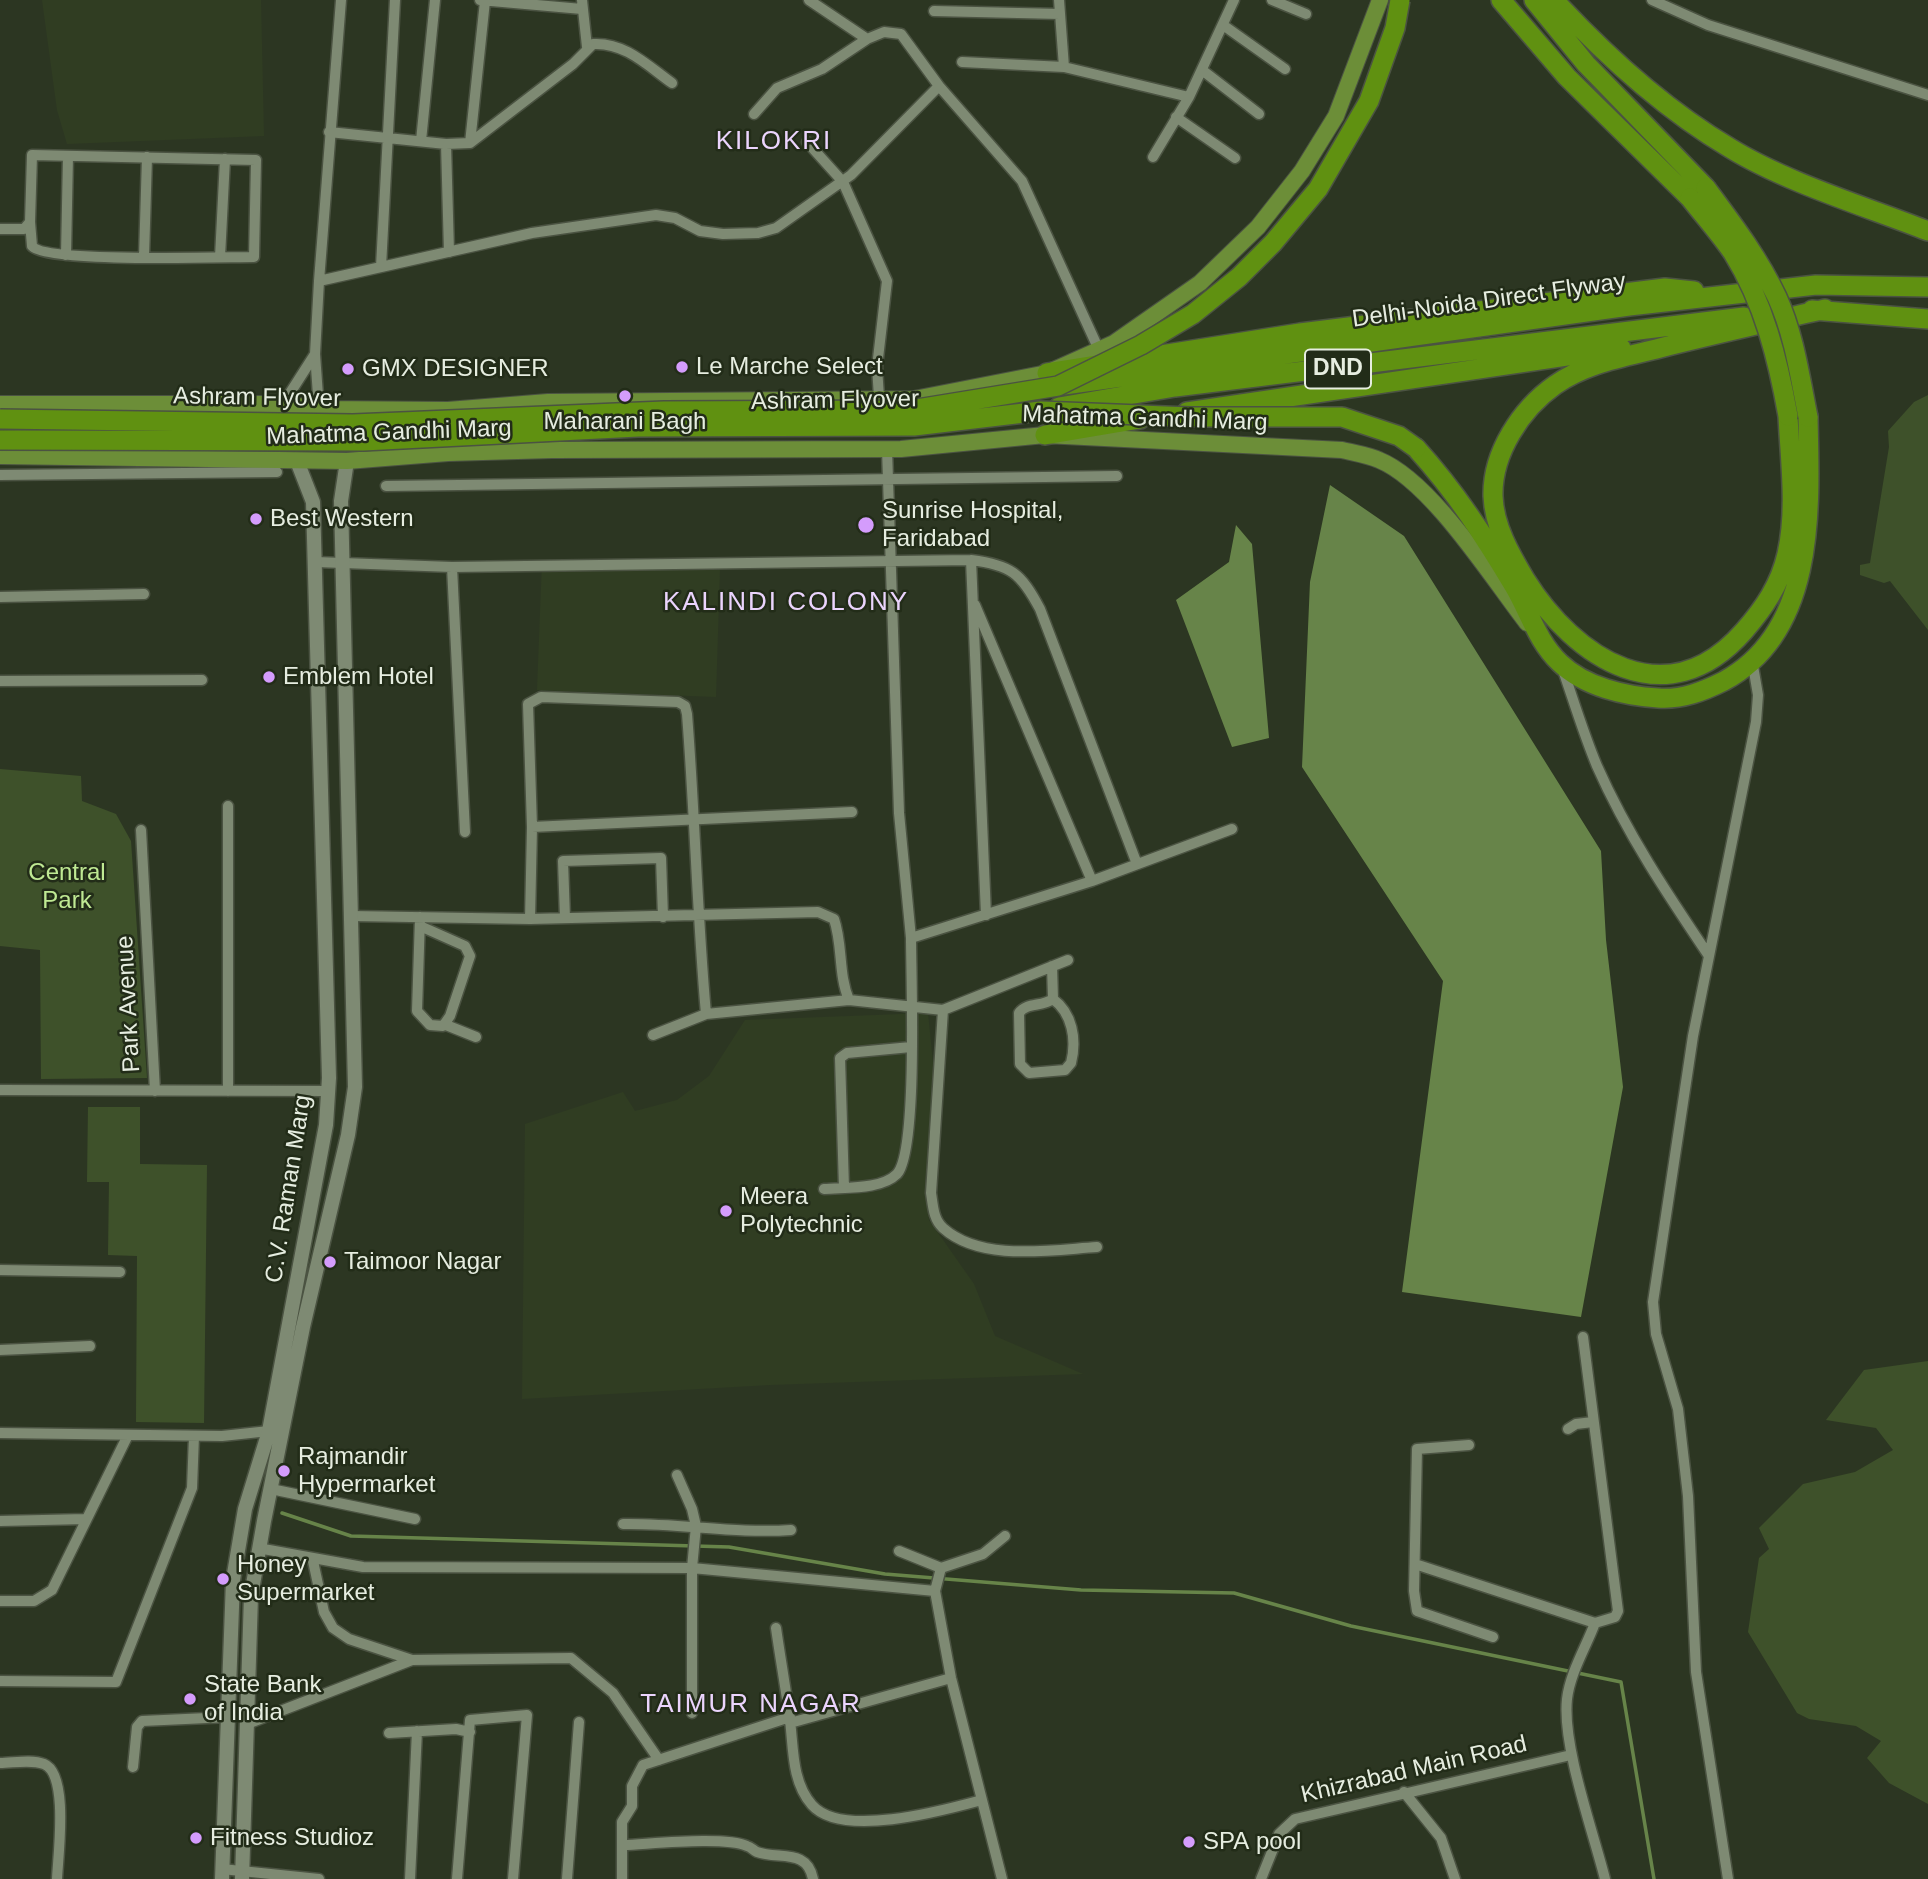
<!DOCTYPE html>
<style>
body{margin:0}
canvas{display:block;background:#2c3622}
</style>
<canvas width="1928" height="1879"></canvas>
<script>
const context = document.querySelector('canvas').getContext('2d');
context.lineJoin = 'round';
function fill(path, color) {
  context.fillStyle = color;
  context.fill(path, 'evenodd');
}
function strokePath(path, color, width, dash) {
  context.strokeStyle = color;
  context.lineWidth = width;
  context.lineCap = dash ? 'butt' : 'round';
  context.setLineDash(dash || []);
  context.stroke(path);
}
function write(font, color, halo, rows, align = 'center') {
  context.font = font + ' Helvetica,sans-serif';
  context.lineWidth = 5;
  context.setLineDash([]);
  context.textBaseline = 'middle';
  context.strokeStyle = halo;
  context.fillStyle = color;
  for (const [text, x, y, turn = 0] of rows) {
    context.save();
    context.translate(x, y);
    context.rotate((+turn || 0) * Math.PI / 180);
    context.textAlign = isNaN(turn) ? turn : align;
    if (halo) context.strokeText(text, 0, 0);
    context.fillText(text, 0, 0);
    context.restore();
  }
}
fill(new Path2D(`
 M 42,0 L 261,0 L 264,136 L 67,144 L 57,110 Z
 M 542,562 L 720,569 L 716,697 L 537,690 Z
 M 928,1013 L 935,1083 L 925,1181 L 929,1220 L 974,1284 L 995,1336 L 1083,1374 L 770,1385 L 522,1399 L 525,1124 L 623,1092 L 635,1111 L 677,1100 L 709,1076 L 745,1020 Z`), '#303d22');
fill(new Path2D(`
 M 1928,395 L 1928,630 L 1890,581 L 1884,583 L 1860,575 L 1860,565 L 1870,563 L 1889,447 L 1888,431 L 1914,402 Z
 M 0,769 L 81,776 L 82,801 L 116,814 L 131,841 L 147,1078 L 41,1079 L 40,950 L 0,946 Z
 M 88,1107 L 140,1107 L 140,1164 L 207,1165 L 204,1423 L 136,1422 L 137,1256 L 108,1255 L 109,1182 L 87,1182 Z
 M 1928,1361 L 1928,1804 L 1889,1783 L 1867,1758 L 1881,1741 L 1856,1726 L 1809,1719 L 1797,1713 L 1748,1632 L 1759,1558 L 1769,1549 L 1759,1528 L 1803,1484 L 1855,1472 L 1893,1450 L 1876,1428 L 1826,1420 L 1864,1370 Z`), '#3e512a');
fill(new Path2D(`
 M 1330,485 L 1404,536 L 1601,851 L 1606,940 L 1623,1087 L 1581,1317 L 1402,1292 L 1443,981 L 1302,767 L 1310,582 Z
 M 1236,525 L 1252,544 L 1269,738 L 1232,747 L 1176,600 L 1229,562 Z`), '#678449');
strokePath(new Path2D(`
 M 282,1513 L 351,1536 L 729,1547 L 885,1574 L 1081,1590 L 1234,1593 L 1351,1626 L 1621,1682 L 1654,1879`), '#678449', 3.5);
const street = new Path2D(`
 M 480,0 L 582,9
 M 582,0 L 587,47
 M 809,0 L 867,39
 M 1059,0 L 1064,67
 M 1272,0 L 1306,14
 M 1652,0 L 1708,25 L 1928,95
 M 934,11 L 1060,14
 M 1223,25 L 1285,69
 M 962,62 L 1064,67 L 1189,97
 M 1202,70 L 1259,114
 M 754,114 L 777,88 L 822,69 L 867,39 L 884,32 L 901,34 L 939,86 L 1022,181 L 1099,350
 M 1176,117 L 1235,158
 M 329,132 L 446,144 L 470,143 L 573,64 L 593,44 C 625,42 648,66 672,83
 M 421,141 L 435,0
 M 807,142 L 843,182 L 887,281 L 877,367 L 879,397
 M 470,143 L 485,1
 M 446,144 L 449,252
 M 1153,157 L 1189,97 L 1234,0
 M 0,229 L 24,229 L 30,222 L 32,155 L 256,160 L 254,257 C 223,257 45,263 32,246 L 30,222
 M 66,255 L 68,156
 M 144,257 L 147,157
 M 220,257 L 225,159
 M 381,267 L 395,0
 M 319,281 L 532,233 L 656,215 L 675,218 L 700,231 L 723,234 L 758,233 L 776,228 L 851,175 L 939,86
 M 283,404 L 315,354
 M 319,409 L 315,354 L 319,281 L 341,0
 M 887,449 L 899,813 L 911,938 L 1092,881 L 1232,829
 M 0,475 L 277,472
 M 386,486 L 1117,476
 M 971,560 L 986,915
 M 316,562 L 452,567 L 971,560 C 1011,565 1021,573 1040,609 L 1137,864
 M 452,567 L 465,832
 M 0,597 L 144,594
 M 975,605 L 1092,881
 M 1563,670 C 1574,702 1584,735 1597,766 C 1627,834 1668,895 1709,956
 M 0,681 L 202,680
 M 532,827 L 852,812
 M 141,830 L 155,1091
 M 351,916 L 530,919 L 818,912 L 834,919 C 843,945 838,974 849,1000 L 943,1010 L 1068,960
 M 420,917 L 417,1011 L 430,1025 L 443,1026 L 450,1016 L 470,956 L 465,946 L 420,926
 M 565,918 L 563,861 L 661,858 L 663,917
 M 530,919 L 532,827 L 528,704 L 541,697 L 678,702 L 685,706 L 687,714 C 695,815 697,914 706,1014 L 849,1000
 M 1052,966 L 1053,999
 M 1053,999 C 1072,1013 1077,1039 1071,1063 L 1065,1070 L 1029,1073 L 1020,1064 L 1019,1013 C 1027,1002 1042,1007 1053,999 Z
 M 943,1010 L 931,1193 C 933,1205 933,1219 943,1228 C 981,1262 1050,1250 1097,1247
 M 446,1025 L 476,1037
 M 653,1035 L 706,1014
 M 0,1090 L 329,1091
 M 228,1091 L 228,806
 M 844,1188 L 840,1058 L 847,1053 L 911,1047
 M 824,1189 C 845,1187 881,1190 897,1174 C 918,1151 911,975 911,938
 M 0,1270 L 120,1272
 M 1583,1337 L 1618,1611 L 1615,1617 L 1595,1623 C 1586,1647 1570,1673 1567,1699 C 1562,1746 1593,1831 1605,1879
 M 0,1350 L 90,1346
 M 1568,1429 L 1576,1424 L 1593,1422
 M 0,1433 L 222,1436 L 269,1431
 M 1469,1445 L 1417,1449 L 1414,1591 L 1417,1611 L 1493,1637
 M 677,1475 L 692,1509 L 696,1526 L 692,1568 L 692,1713
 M 271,1489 L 415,1519
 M 0,1521 L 86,1519
 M 623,1524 C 680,1523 736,1534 791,1530
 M 258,1548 L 363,1567 L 692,1568 L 935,1591
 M 899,1551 L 941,1568 L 983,1554 L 1005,1536
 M 313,1561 L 324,1612 L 333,1628 L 349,1639 L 412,1660 L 571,1658 L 613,1693 L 659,1760
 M 1415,1564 L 1595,1623
 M 941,1568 L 935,1591 L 951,1678 L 1002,1879
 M 0,1601 L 34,1601 L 52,1590 L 128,1435
 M 776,1628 C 780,1656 785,1684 789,1713 C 794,1743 790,1780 812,1805 C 842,1839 945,1810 982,1800
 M 0,1681 L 116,1682 L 192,1488 L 194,1436
 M 790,1723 L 951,1678
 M 247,1724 L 412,1660
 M 389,1733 L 456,1729 L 470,1732
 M 0,1763 C 13,1763 31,1759 44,1764 C 69,1774 58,1855 57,1879
 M 133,1767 L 137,1727 L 142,1721 L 229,1717
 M 1404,1792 L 1441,1838 L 1455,1879
 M 624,1845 C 651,1844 725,1836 747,1846 C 751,1847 753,1850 757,1852 C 779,1860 807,1848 813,1879
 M 222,1869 L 319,1879
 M 410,1879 L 417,1731
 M 457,1879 L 470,1720 L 527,1715 L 513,1879
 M 567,1879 L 579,1722
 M 622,1879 L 622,1822 L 632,1806 L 632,1786 L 643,1765 L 790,1717
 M 1261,1879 L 1279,1834 L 1295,1819 L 1571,1755
 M 1728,1879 L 1696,1672 L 1688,1496 L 1678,1409 L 1656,1334 L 1653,1302 L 1693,1036 L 1756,722 L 1758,695 L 1752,660`);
const secondary = new Path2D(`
 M 222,1879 L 233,1580 L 245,1509 L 269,1431 L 326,1125 L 329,1078 L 313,502 L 297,461
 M 242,1879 L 251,1596 L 264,1521 L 303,1327 L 348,1135 L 355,1087 L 341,501 L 347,461`);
const primary = new Path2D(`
 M 0,404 L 283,404 L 319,409 L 448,410 L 548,402 L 914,399 L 1047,373 L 1114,343 L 1200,283 L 1258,227 L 1302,171 L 1336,116 L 1380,0
 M 0,456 L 347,461 L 448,453 L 552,450 L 901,449 L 1045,435 L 1342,450 C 1354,453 1368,455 1379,460 C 1431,481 1492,578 1527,623`);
const highway = new Path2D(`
 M 1501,0 L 1567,77 L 1690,198
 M 1534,0 L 1586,64 L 1706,188
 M 1554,0 C 1606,56 1664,109 1730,148 C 1785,182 1867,207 1928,231
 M 1812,310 L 1928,319
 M 1047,373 L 1300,333 L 1665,288 L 1694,291
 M 1064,385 L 1629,306 L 1816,285 L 1928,287
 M 1059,407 L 1175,387 L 1744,317
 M 1187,412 L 1621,348
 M 1788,416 C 1790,461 1797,509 1787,554 C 1780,585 1764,608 1744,631 C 1667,719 1575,659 1525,579 C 1510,554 1494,526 1493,496 C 1492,453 1521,409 1555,385 C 1586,363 1625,357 1660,348 C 1715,334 1770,322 1825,309
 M 1045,435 L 1140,419
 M 1416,448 C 1455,491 1485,537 1514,586 C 1530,613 1537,641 1560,663 C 1585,687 1625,696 1658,698 C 1682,700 1704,691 1724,681 C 1817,631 1810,507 1808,417`);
strokePath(street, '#4b5342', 13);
strokePath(secondary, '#4b5342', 17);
strokePath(primary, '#4b5342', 18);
strokePath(highway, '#4b5342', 22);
strokePath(street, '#7e8a73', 10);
strokePath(secondary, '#7e8a73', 14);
strokePath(primary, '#6c8e38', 16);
strokePath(highway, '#609111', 19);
const highwayBridge = new Path2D(`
 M 1706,188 C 1732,223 1758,257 1777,297 C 1794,334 1800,377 1808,417
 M 1690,198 C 1704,216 1720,234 1733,253 C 1764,303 1778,360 1788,416
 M 0,419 L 353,424 L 664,411 L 911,410 L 1058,386 L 1141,345 L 1193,314 L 1239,277 L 1273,243 L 1318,189 L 1369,101 L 1395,28 L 1400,0
 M 0,440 L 363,441 L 638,427 L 914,426 L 1041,411 L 1190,417 L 1342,417 L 1399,436 L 1416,448`);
strokePath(highwayBridge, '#4b5342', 22, []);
strokePath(highwayBridge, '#609111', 19);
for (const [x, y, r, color] of [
 [682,367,7,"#d49cfc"],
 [348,369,7,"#d49cfc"],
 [625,396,7,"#d49cfc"],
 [256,519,7,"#d49cfc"],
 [866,525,9,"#d49cfc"],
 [269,677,7,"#d49cfc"],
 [726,1211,7,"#d49cfc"],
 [330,1262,7,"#d49cfc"],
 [284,1471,7,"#d49cfc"],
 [223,1579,7,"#d49cfc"],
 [190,1699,7,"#d49cfc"],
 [196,1838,7,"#d49cfc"],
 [1189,1842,7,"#d49cfc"]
]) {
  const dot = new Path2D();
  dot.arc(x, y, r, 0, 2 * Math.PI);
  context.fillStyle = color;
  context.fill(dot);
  strokePath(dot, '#222c18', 2.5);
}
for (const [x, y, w] of [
 [1338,369,66]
]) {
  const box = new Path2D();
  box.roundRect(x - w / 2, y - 19.5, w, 39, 5);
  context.fillStyle = '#222c18';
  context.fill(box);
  strokePath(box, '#e6ede0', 2);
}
write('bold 23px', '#e6ede0', null, [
 ["DND",1338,369]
]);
write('24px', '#e6ede0', '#222c18', [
 ["Delhi-Noida Direct Flyway",1489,301,-8],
 ["Ashram Flyover",257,398,1],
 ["Ashram Flyover",835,401,-1],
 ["Mahatma Gandhi Marg",1145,419,2],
 ["Mahatma Gandhi Marg",389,433,-2],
 ["Park Avenue",129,1004,-93],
 ["C.V. Raman Marg",289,1189,-81],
 ["Khizrabad Main Road",1414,1770,-13]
]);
write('24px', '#e6ede0', '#222c18', [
 ["Le Marche Select",696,367],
 ["GMX DESIGNER",362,369],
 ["Maharani Bagh",625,422,"center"],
 ["Sunrise Hospital,",882,511],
 ["Faridabad",882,539],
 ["Best Western",270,519],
 ["Emblem Hotel",283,677],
 ["Meera",740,1197],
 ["Polytechnic",740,1225],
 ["Taimoor Nagar",344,1262],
 ["Rajmandir",298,1457],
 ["Hypermarket",298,1485],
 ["Honey",237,1565],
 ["Supermarket",237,1593],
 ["State Bank",204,1685],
 ["of India",204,1713],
 ["Fitness Studioz",210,1838],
 ["SPA pool",1203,1842]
], 'left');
write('24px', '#bfe993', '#222c18', [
 ["Central",67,873],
 ["Park",67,901]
]);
context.letterSpacing = '2px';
write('26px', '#ebd4fd', '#222c18', [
 ["KILOKRI",774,142],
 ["KALINDI COLONY",786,603],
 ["TAIMUR NAGAR",751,1705]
]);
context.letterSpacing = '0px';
</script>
